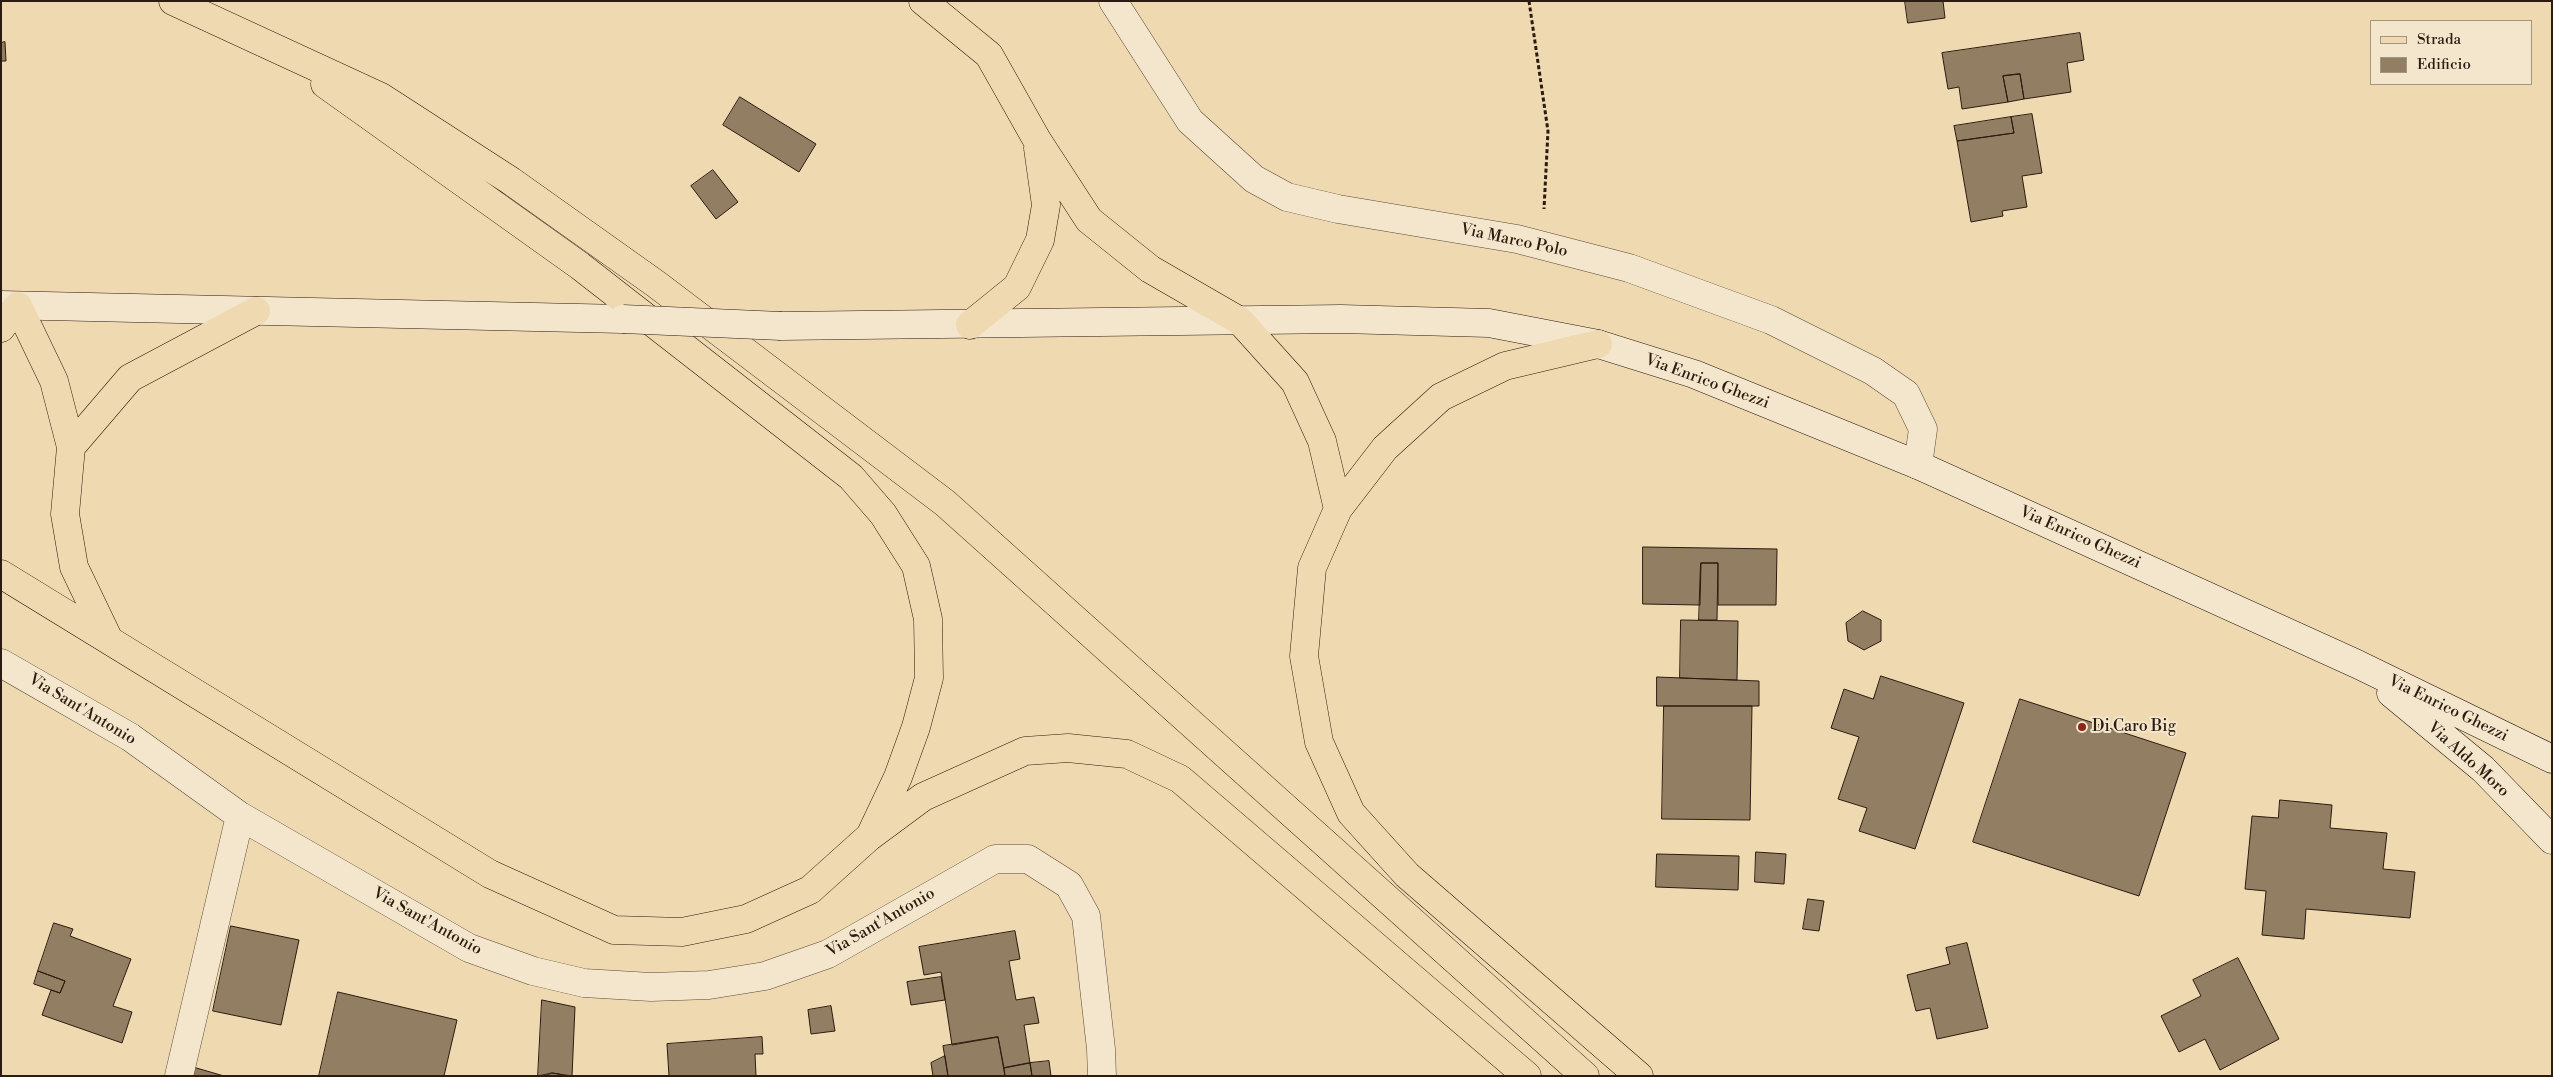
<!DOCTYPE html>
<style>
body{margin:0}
#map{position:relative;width:2553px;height:1077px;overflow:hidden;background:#eed9b0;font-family:"Libre Bodoni",serif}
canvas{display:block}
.frame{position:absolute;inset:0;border:2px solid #2c1b10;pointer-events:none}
.legend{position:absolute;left:2370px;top:20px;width:162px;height:65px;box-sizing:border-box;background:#f4e6cc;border:1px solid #a49581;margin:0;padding:6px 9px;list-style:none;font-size:15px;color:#2c1b10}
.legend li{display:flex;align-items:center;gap:10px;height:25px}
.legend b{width:25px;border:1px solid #a49581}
</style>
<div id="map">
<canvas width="2553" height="1077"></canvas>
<div class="frame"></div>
<ul class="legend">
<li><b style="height:6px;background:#eed9b0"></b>Strada</li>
<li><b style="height:14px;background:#917e63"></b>Edificio</li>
</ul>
</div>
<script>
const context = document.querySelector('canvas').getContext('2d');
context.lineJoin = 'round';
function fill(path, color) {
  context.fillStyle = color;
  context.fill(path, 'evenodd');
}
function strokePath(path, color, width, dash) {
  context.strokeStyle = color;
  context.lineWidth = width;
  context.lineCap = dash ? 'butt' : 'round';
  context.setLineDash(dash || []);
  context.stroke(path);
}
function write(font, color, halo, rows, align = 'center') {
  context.font = font + ' "Libre Bodoni",serif';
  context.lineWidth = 4;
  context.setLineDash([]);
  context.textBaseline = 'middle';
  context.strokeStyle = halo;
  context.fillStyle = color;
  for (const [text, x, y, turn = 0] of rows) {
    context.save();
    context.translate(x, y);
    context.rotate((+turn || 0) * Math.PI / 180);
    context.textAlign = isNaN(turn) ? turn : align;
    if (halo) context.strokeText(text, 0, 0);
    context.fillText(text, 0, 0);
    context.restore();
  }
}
const building = new Path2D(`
 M 1905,1 L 1943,1 L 1945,18 L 1908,23 Z
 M 2080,33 L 2084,60 L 2067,63 L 2071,92 L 2024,99 L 2020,74 L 2003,76 L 2008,102 L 1962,109 L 1959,87 L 1948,89 L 1942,53 Z
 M 5,42 L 6,61 L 1,61 L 1,43 Z
 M 2020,74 L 2024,99 L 2008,102 L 2003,76 Z
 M 740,97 L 816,144 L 799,172 L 723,125 Z
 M 2032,114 L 2042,173 L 2022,176 L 2027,207 L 2002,211 L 2003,216 L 1971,222 L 1957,141 L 2014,133 L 2011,117 Z
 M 2011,117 L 2014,133 L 1957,141 L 1954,126 Z
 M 713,170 L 738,202 L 716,219 L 691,186 Z
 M 1643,547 L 1777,549 L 1776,605 L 1718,605 L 1718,563 L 1701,563 L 1700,605 L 1643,604 Z
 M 1701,563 L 1718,563 L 1717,620 L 1699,620 Z
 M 1863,611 L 1881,620 L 1881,641 L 1864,650 L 1848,641 L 1846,623 Z
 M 1681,620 L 1738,621 L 1737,680 L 1680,678 Z
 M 1881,676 L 1964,703 L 1915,849 L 1859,831 L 1867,808 L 1838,799 L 1859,737 L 1831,728 L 1844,689 L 1873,699 Z
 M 1657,677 L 1759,681 L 1759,706 L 1657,706 Z
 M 2020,699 L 2186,753 L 2139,896 L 1973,842 Z
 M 1664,706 L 1752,706 L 1750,820 L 1662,819 Z
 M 2280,800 L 2332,805 L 2330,828 L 2387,833 L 2383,869 L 2415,872 L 2410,918 L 2306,909 L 2304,939 L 2262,935 L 2266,891 L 2245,889 L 2252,816 L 2278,818 Z
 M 1756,852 L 1786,854 L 1784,884 L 1755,882 Z
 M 1657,854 L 1739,856 L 1738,890 L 1656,887 Z
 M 1808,899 L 1824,901 L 1819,931 L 1803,929 Z
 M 54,923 L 73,929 L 70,936 L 131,959 L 113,1006 L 132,1012 L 122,1043 L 42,1015 L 51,990 L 60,993 L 65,981 L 38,971 Z
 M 231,926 L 299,940 L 281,1025 L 213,1011 Z
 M 1015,931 L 1020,959 L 1009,961 L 1016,1000 L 1034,997 L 1039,1023 L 1024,1025 L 1030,1063 L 1004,1068 L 998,1037 L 952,1045 L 941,972 L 924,975 L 919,947 Z
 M 1967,943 L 1988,1028 L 1937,1039 L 1930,1008 L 1916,1011 L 1907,975 L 1950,964 L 1946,948 Z
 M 2238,958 L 2279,1039 L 2220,1070 L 2205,1039 L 2179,1052 L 2161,1016 L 2201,996 L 2193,980 Z
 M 38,971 L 65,981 L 60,993 L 34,984 Z
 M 941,977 L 945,1000 L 911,1005 L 907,982 Z
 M 338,992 L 457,1020 L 444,1076 L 319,1076 Z
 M 542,1000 L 575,1007 L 572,1076 L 552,1073 L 538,1076 Z
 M 831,1006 L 835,1031 L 811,1034 L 808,1010 Z
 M 762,1037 L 763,1054 L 755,1054 L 756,1076 L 669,1076 L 667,1044 Z
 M 998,1037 L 1005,1076 L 948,1076 L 943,1046 Z
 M 945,1056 L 948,1076 L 933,1076 L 931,1063 Z
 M 1049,1061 L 1051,1076 L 1032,1076 L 1030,1063 Z
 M 1030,1063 L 1032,1076 L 1005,1076 L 1004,1068 Z
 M 193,1067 L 224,1076 L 191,1076 Z
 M 552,1073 L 559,1074 L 563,1076 L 545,1076 Z`);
fill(building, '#917e63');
strokePath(building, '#2c1b10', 1);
const street = new Path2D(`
 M 1113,1 L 1190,121 L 1254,179 L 1287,197 L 1338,209 L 1517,239 L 1629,268 L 1771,320 L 1873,371 L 1906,394 L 1923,429 L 1918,465
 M 1,663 L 130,737 L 240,816 L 469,948 L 533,971 L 584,983 L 651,987 L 709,985 L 765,976 L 828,954 L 995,859 L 1028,859 L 1069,885 L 1086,916 L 1101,1049 L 1102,1076
 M 179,1076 L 240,816`);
const secondary = new Path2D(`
 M 1,305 L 623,319
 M 781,326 L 1341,319 L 1489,323 L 1598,344 L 1694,374 L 1918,465 L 2357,664 L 2552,759
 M 2391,693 L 2483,769 L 2552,840`);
const primary = new Path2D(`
 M 173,1 L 381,97 L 511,181 L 656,284 L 945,503 L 1585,1076
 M 923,1 L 989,55 L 1037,140 L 1089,220 L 1150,269 L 1240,321 L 1295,382 L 1322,441 L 1338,509
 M 325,84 L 580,266 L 851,477 L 883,514 L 916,566 L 928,619 L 929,678 L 916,727 L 898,777 L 871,834
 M 970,325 L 1017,287 L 1040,240 L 1046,205 L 1038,148
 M 1,328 L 18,306 L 54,381 L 71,447
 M 1598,344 L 1505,366 L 1441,397 L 1385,448 L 1338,509 L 1312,568 L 1304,656 L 1319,742 L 1351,813 L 1407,875 L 1639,1076
 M 1,574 L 490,874 L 614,930 L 682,932 L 746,919 L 810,890 L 869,837 L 923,797 L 1025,751 L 1068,748 L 1127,754 L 1180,779 L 1527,1076
 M 109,640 L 74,567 L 65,514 L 71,447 L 130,378 L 256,311`);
strokePath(street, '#5c4a38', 29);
strokePath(secondary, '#2c1b10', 29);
strokePath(primary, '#2c1b10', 29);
strokePath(new Path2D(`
 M 1529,1 L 1548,131 L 1544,209`), '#2c1b10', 3, [4, 2.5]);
strokePath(street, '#f4e6cc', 28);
strokePath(secondary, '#f4e6cc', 28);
strokePath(primary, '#eed9b0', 28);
const secondaryBridge = new Path2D(`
 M 623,319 L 781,326`);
strokePath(secondaryBridge, '#2c1b10', 29, []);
strokePath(secondaryBridge, '#f4e6cc', 28);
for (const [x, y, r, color] of [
 [2082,727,5,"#8f2418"]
]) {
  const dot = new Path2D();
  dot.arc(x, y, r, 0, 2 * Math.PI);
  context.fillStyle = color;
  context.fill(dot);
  strokePath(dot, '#f4e6cc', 2);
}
write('16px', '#2c1b10', '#f4e6cc', [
 ["Via Marco Polo",1514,241,12],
 ["Via Enrico Ghezzi",1707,382,20],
 ["Via Enrico Ghezzi",2080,538,24],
 ["Via Enrico Ghezzi",2448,709,26],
 ["Via Sant'Antonio",82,710,31],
 ["Via Aldo Moro",2468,760,42],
 ["Via Sant'Antonio",427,922,29],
 ["Via Sant'Antonio",881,923,-30]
]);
write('16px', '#2c1b10', '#f4e6cc', [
 ["Di Caro Big",2092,727]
], 'left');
</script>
